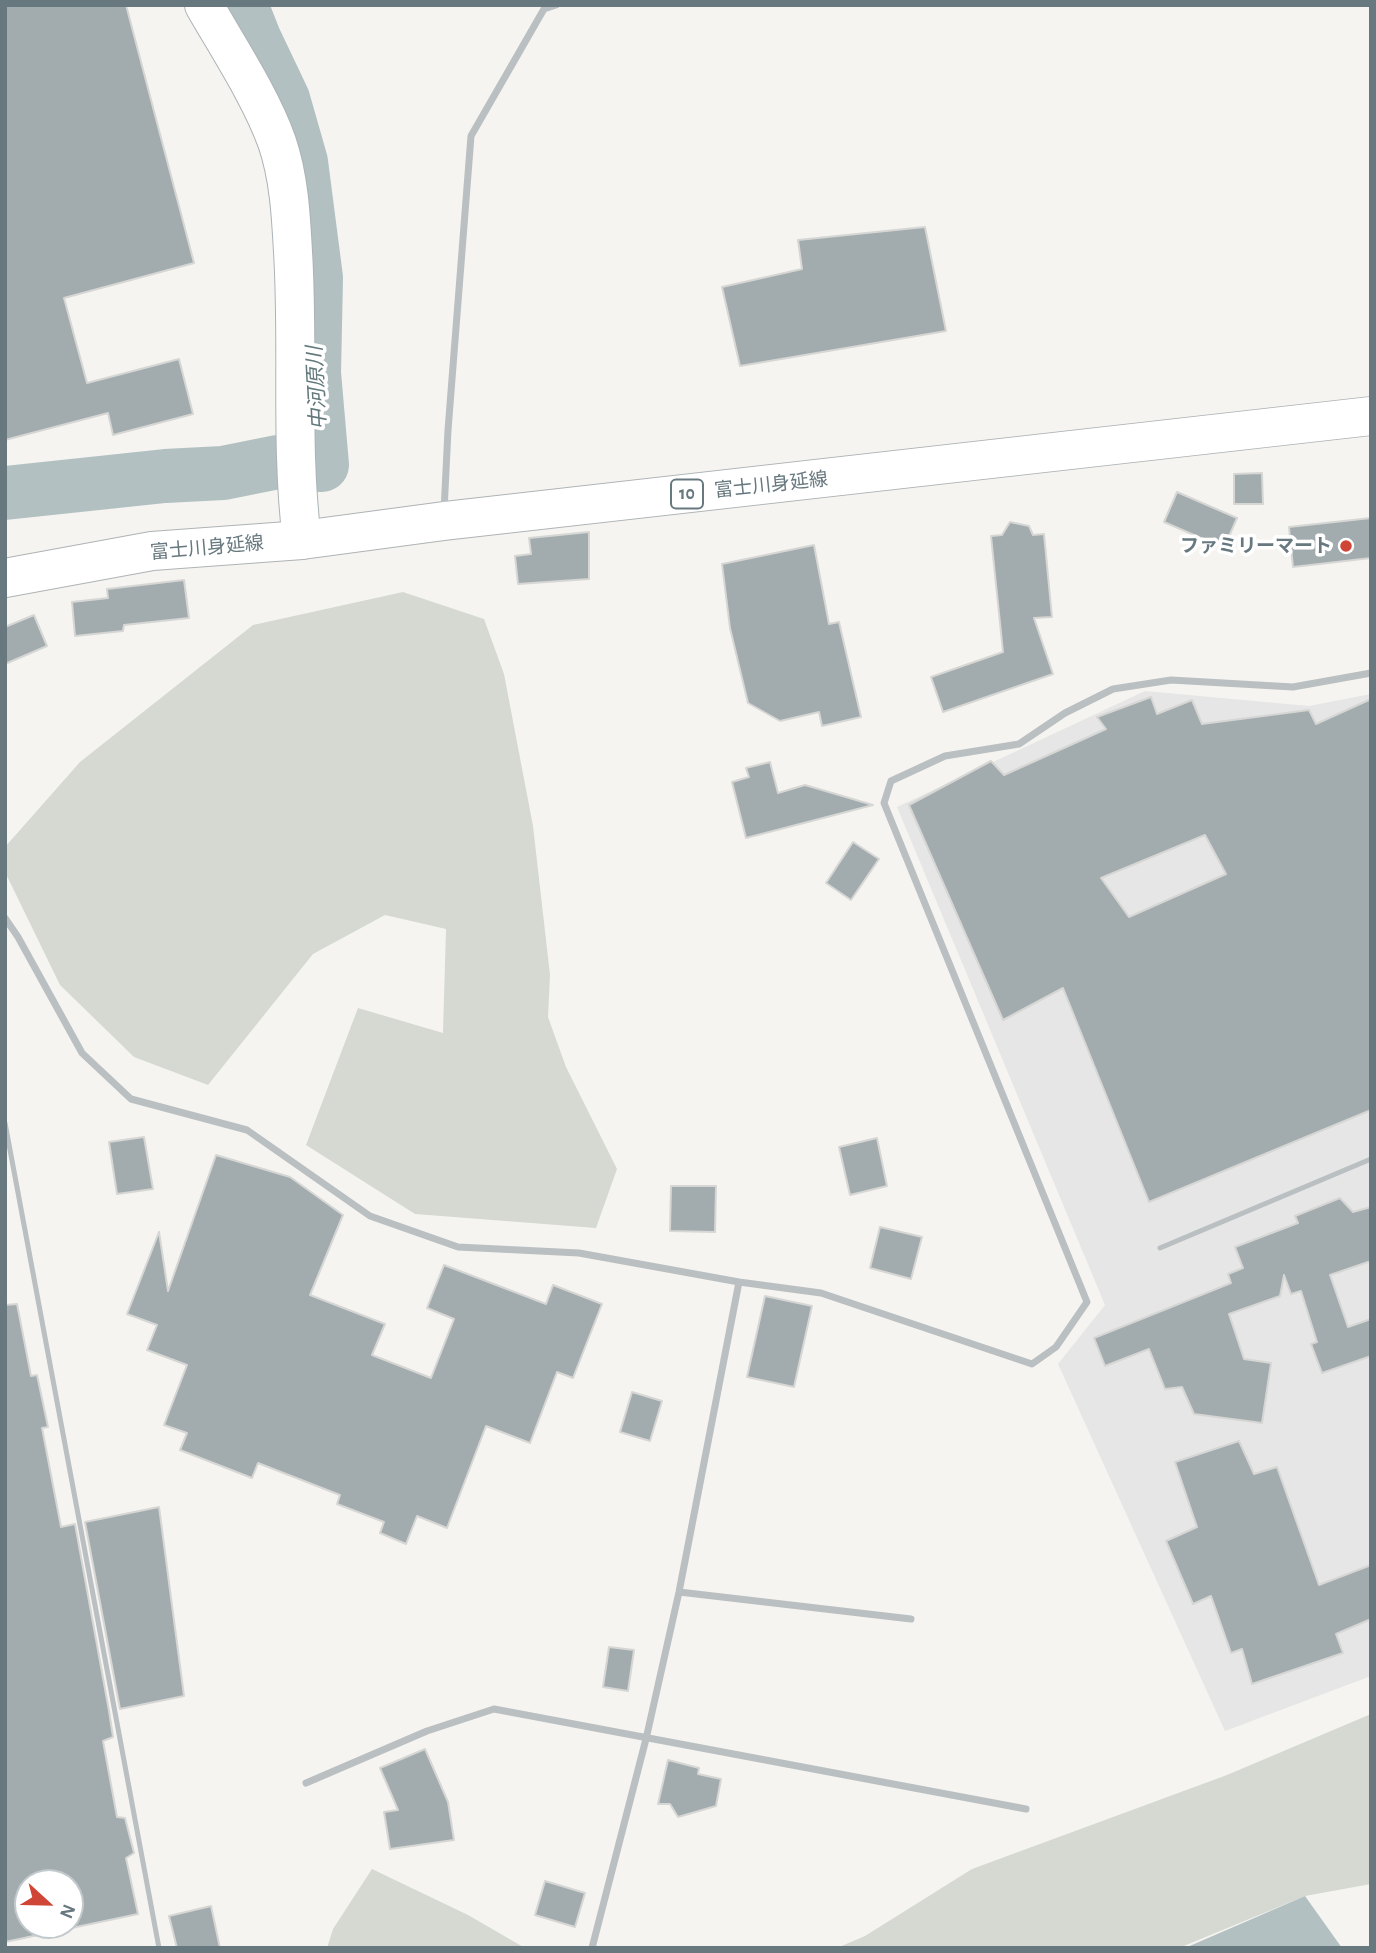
<!DOCTYPE html>
<meta charset="utf-8">
<style>
body{margin:0}
#map{position:relative;width:1376px;height:1953px;overflow:hidden;background:#f5f4f1;font-family:"Alegreya Sans",sans-serif}
canvas{display:block}
.frame{position:absolute;inset:0;border:7px solid #67787f;pointer-events:none}
.north{position:absolute;left:14px;top:1869px;width:70px;height:70px;box-sizing:border-box;background:#fff;border:2px solid #c2c9cc;border-radius:50%;rotate:112deg;font-size:19px;font-weight:700;line-height:28px;text-align:center;color:#67787f}
.north::after{content:'';display:block;margin:auto;width:24px;height:32px;background:#d04636;clip-path:polygon(50% 0,100% 100%,50% 72%,0 100%)}
</style>
<div id="map">
<canvas width="1376" height="1953"></canvas>
<div class="frame"></div>
<div class="north">N</div>
</div>
<script>
const context = document.querySelector('canvas').getContext('2d');
context.lineJoin = 'round';
function fill(path, color) {
  context.fillStyle = color;
  context.fill(path, 'evenodd');
}
function strokePath(path, color, width, dash) {
  context.strokeStyle = color;
  context.lineWidth = width;
  context.lineCap = dash ? 'butt' : 'round';
  context.setLineDash(dash || []);
  context.stroke(path);
}
function write(font, color, halo, rows, align = 'center') {
  context.font = font + ' "Alegreya Sans","Noto Sans JP",sans-serif';
  context.lineWidth = 7;
  context.setLineDash([]);
  context.textBaseline = 'middle';
  context.strokeStyle = halo;
  context.fillStyle = color;
  for (const [text, x, y, turn = 0] of rows) {
    context.save();
    context.translate(x, y);
    context.rotate((+turn || 0) * Math.PI / 180);
    context.textAlign = isNaN(turn) ? turn : align;
    if (halo) context.strokeText(text, 0, 0);
    context.fillText(text, 0, 0);
    context.restore();
  }
}
fill(new Path2D(`
 M 1145,691 L 1309,706 L 1371,694 L 1371,1676 L 1225,1731 L 1058,1364 L 1105,1305 L 897,807 Z`), '#e5e6e5');
fill(new Path2D(`
 M 403,592 L 484,619 L 504,674 L 533,826 L 550,975 L 548,1017 L 566,1067 L 617,1169 L 596,1228 L 415,1214 L 306,1145 L 358,1008 L 443,1033 L 446,929 L 385,915 L 313,954 L 208,1085 L 134,1057 L 60,985 L 5,872 L 5,847 L 80,762 L 253,625 Z
 M 1371,1714 L 1371,1884 L 1305,1896 L 1179,1948 L 837,1948 L 865,1936 L 972,1869 L 1227,1775 Z
 M 372,1869 L 468,1915 L 525,1948 L 327,1948 L 333,1929 Z`), '#d5d9d1');
fill(new Path2D(`
 M 1305,1896 L 1342,1948 L 1185,1948 Z`), '#b2c0c2');
strokePath(new Path2D(`
 M 5,493 L 165,476 L 223,473 L 278,462 L 322,465 L 314,373 L 316,278 L 301,162 L 283,99 L 254,38 L 241,5`), '#b2c0c2', 54);
const building = new Path2D(`
 M 5,5 L 126,5 L 194,263 L 64,298 L 87,383 L 179,359 L 193,414 L 113,435 L 108,413 L 5,440 Z
 M 925,227 L 946,331 L 740,366 L 722,287 L 802,269 L 798,240 Z
 M 1262,473 L 1263,504 L 1234,504 L 1234,474 Z
 M 1177,492 L 1237,518 L 1224,548 L 1164,522 Z
 M 1371,518 L 1371,558 L 1293,567 L 1289,527 Z
 M 1010,522 L 1029,526 L 1033,535 L 1044,534 L 1052,617 L 1034,618 L 1053,674 L 943,712 L 931,677 L 1003,652 L 991,536 L 1002,535 Z
 M 589,532 L 589,579 L 518,584 L 515,556 L 531,554 L 529,538 Z
 M 814,545 L 829,624 L 839,622 L 861,717 L 822,726 L 819,712 L 780,721 L 748,703 L 730,628 L 722,564 Z
 M 184,580 L 189,618 L 124,625 L 123,631 L 75,636 L 72,602 L 108,598 L 107,589 Z
 M 34,615 L 47,646 L 5,664 L 5,627 Z
 M 1151,697 L 1157,714 L 1192,700 L 1202,724 L 1309,710 L 1316,724 L 1371,699 L 1371,1110 L 1149,1202 L 1063,988 L 1003,1020 L 909,805 L 991,761 L 1004,775 L 1106,729 L 1097,717 ZM 1205,835 L 1226,874 L 1129,917 L 1101,878 Z
 M 770,762 L 778,793 L 805,785 L 873,805 L 746,838 L 732,782 L 749,777 L 746,768 Z
 M 853,842 L 879,859 L 851,900 L 826,883 Z
 M 144,1137 L 153,1189 L 117,1194 L 109,1142 Z
 M 877,1138 L 887,1186 L 850,1195 L 839,1147 Z
 M 216,1155 L 290,1177 L 343,1215 L 310,1295 L 385,1324 L 372,1355 L 431,1378 L 454,1319 L 427,1308 L 444,1265 L 546,1304 L 553,1285 L 602,1304 L 573,1378 L 557,1372 L 530,1443 L 486,1426 L 447,1528 L 417,1516 L 406,1544 L 380,1533 L 384,1522 L 337,1504 L 340,1495 L 258,1463 L 252,1478 L 180,1450 L 187,1433 L 164,1425 L 187,1365 L 147,1350 L 157,1325 L 127,1314 L 159,1232 L 168,1291 Z
 M 671,1186 L 716,1186 L 715,1232 L 670,1231 Z
 M 1340,1198 L 1353,1212 L 1371,1207 L 1371,1261 L 1330,1275 L 1348,1327 L 1371,1319 L 1371,1356 L 1322,1373 L 1311,1344 L 1317,1342 L 1301,1291 L 1291,1294 L 1284,1275 L 1280,1296 L 1229,1314 L 1244,1359 L 1271,1363 L 1262,1423 L 1194,1414 L 1182,1387 L 1165,1389 L 1149,1349 L 1105,1366 L 1094,1338 L 1231,1283 L 1228,1274 L 1243,1268 L 1235,1247 L 1298,1223 L 1295,1216 Z
 M 880,1227 L 922,1237 L 911,1279 L 870,1268 Z
 M 765,1296 L 812,1306 L 794,1387 L 747,1377 Z
 M 17,1304 L 31,1376 L 37,1375 L 48,1427 L 42,1428 L 61,1527 L 75,1524 L 109,1711 L 113,1737 L 103,1741 L 117,1817 L 125,1818 L 134,1853 L 126,1858 L 138,1914 L 5,1942 L 5,1305 ZM 28,1883 L 70,1883 L 70,1925 L 28,1925 Z
 M 632,1392 L 662,1401 L 650,1441 L 620,1432 Z
 M 1239,1441 L 1254,1474 L 1277,1467 L 1319,1585 L 1371,1565 L 1371,1619 L 1336,1634 L 1343,1653 L 1252,1684 L 1242,1649 L 1231,1653 L 1211,1596 L 1193,1604 L 1166,1541 L 1197,1527 L 1175,1462 Z
 M 159,1507 L 184,1696 L 120,1709 L 85,1522 Z
 M 609,1647 L 634,1650 L 628,1691 L 603,1687 Z
 M 425,1749 L 448,1802 L 454,1840 L 390,1849 L 384,1812 L 398,1810 L 380,1768 Z
 M 668,1760 L 699,1768 L 698,1774 L 721,1779 L 716,1806 L 678,1817 L 670,1804 L 658,1804 Z
 M 545,1881 L 585,1893 L 575,1927 L 535,1915 Z
 M 211,1906 L 220,1948 L 177,1948 L 169,1916 Z`);
fill(building, '#a2abae');
strokePath(building, '#d6d6d4', 2);
const secondary = new Path2D(`
 M 204,5 C 228,47 261,97 277,142 C 289,177 291,215 293,252 C 299,348 290,444 302,540`);
const primary = new Path2D(`
 M 5,578 L 152,551 L 302,540 L 444,521 L 1371,416`);
strokePath(secondary, '#acb3b6', 40);
strokePath(primary, '#aeb3b5', 40);
strokePath(new Path2D(`
 M 5,1123 L 159,1948
 M 1160,1248 L 1371,1159`), '#babfc1', 5);
strokePath(new Path2D(`
 M 444,511 L 448,430 L 471,136 L 544,9 L 556,5
 M 5,918 L 18,937 L 82,1053 L 131,1099 L 247,1130 L 370,1216 L 458,1247 L 579,1253 L 739,1282 L 821,1293 L 1032,1364 L 1056,1347 L 1087,1302 L 884,803 L 891,781 L 945,756 L 1019,744 L 1065,713 L 1113,689 L 1171,680 L 1293,687 L 1371,673
 M 679,1592 L 911,1619
 M 306,1783 L 427,1731 L 494,1709 L 1026,1809
 M 592,1948 L 646,1739 L 679,1592 L 739,1282`), '#babfc1', 7);
strokePath(secondary, '#fff', 38);
strokePath(primary, '#fff', 38);
for (const [x, y, r, color] of [
 [1346,546,7,"#d04636"]
]) {
  const dot = new Path2D();
  dot.arc(x, y, r, 0, 2 * Math.PI);
  context.fillStyle = color;
  context.fill(dot);
  strokePath(dot, '#fff', 2.5);
}
for (const [x, y, w] of [
 [687,494,32]
]) {
  const box = new Path2D();
  box.roundRect(x - w / 2, y - 14.5, w, 29, 5);
  context.fillStyle = '#fff';
  context.fill(box);
  strokePath(box, '#67787f', 2);
}
write('bold 18px', '#67787f', null, [
 ["10",687,494]
]);
write('19px', '#67787f', '#fff', [
 ["富士川身延線",771,485,-6],
 ["富士川身延線",207,548,-5]
]);
write('bold 19px', '#67787f', '#fff', [
 ["ファミリーマート",1332,546]
], 'right');
write('italic 21px', '#63797c', '#fff', [
 ["中河原川",317,388,-93]
]);
</script>
